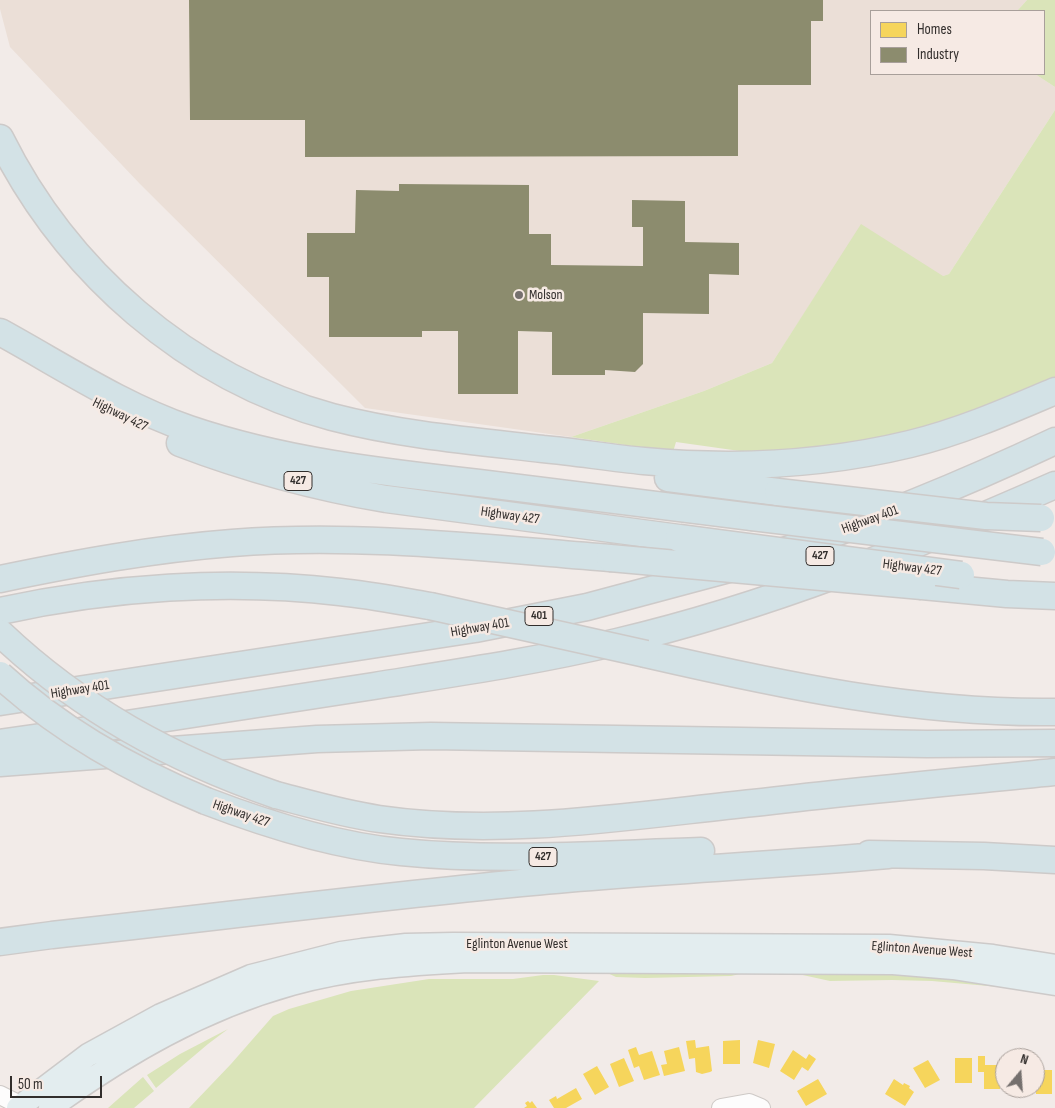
<!DOCTYPE html>
<style>
body{margin:0}
#map{position:relative;width:1055px;height:1108px;overflow:hidden;background:#f2ebe8;font-family:"Sofia Sans Condensed",sans-serif}
canvas{display:block}
.legend{position:absolute;left:870px;top:10px;width:175px;height:65px;box-sizing:border-box;background:#f6eae4;border:1px solid #a89f9a;margin:0;padding:6px 9px;list-style:none;font-size:15px;color:#322e2c}
.legend li{display:flex;align-items:center;gap:10px;height:25px}
.legend b{width:25px;border:1px solid #a89f9a}
.north{position:absolute;left:995px;top:1048px;width:50px;height:50px;box-sizing:border-box;background:#f6eae4;border:1px solid #a89f9a;border-radius:50%;rotate:18deg;font-size:14px;font-weight:700;line-height:20px;text-align:center;color:#322e2c}
.north::after{content:'';display:block;margin:auto;width:18px;height:22px;background:#75706e;clip-path:polygon(50% 0,100% 100%,50% 72%,0 100%)}
.scale{position:absolute;left:10px;top:1076px;width:92px;height:22px;box-sizing:border-box;border:2px solid #322e2c;border-top:0;padding-left:6px;font-size:15px;line-height:18px;white-space:nowrap;color:#322e2c;-webkit-text-stroke:4px #f6eae4;paint-order:stroke}
</style>
<div id="map">
<canvas width="1055" height="1108"></canvas>
<ul class="legend">
<li><b style="height:14px;background:#f6d55c"></b>Homes</li>
<li><b style="height:14px;background:#8c8c6e"></b>Industry</li>
</ul>
<div class="north">N</div>
<div class="scale">50 m</div>
</div>
<script>
const context = document.querySelector('canvas').getContext('2d');
context.lineJoin = 'round';
function fill(path, color) {
  context.fillStyle = color;
  context.fill(path, 'evenodd');
}
function strokePath(path, color, width, dash) {
  context.strokeStyle = color;
  context.lineWidth = width;
  context.lineCap = dash ? 'butt' : 'round';
  context.setLineDash(dash || []);
  context.stroke(path);
}
function write(font, color, halo, rows, align = 'center') {
  context.font = font + ' "Sofia Sans Condensed",sans-serif';
  context.lineWidth = 5;
  context.setLineDash([]);
  context.textBaseline = 'middle';
  context.strokeStyle = halo;
  context.fillStyle = color;
  for (const [text, x, y, turn = 0] of rows) {
    context.save();
    context.translate(x, y);
    context.rotate((+turn || 0) * Math.PI / 180);
    context.textAlign = isNaN(turn) ? turn : align;
    if (halo) context.strokeText(text, 0, 0);
    context.fillText(text, 0, 0);
    context.restore();
  }
}
fill(new Path2D(`
 M 0,0 L 1027,0 L 1017,11 L 871,11 L 871,74 L 1035,74 L 1055,87 L 1055,110 L 949,274 L 943,276 L 828,277 L 772,363 L 704,391 L 571,437 L 365,408 L 140,184 L 10,47 L 0,9 Z`), '#ebdfd7');
fill(new Path2D(`
 M 1027,0 L 1055,0 L 1055,87 L 1035,74 L 1044,74 L 1044,11 L 1017,11 Z
 M 1055,110 L 1055,384 L 924,429 L 842,447 L 761,454 L 676,442 L 673,452 L 571,437 L 704,391 L 772,363 L 861,224 L 943,276 L 949,274 Z
 M 890,969 L 1034,990 L 932,981 L 892,980 L 830,981 L 789,972 L 758,970 L 731,976 L 645,978 L 616,977 L 601,970 Z
 M 543,975 L 554,975 L 599,981 L 474,1108 L 189,1108 L 231,1064 L 273,1016 L 289,1009 L 351,991 L 429,979 L 513,979 Z
 M 228,1029 L 208,1044 L 156,1088 L 147,1075 L 180,1054 Z
 M 143,1077 L 154,1091 L 134,1108 L 108,1108 Z`), '#dae4b9');
fill(new Path2D(`
 M 695,1040 L 696,1048 L 709,1046 L 712,1071 L 710,1072 L 702,1074 L 696,1072 L 695,1058 L 689,1059 L 686,1041 Z
 M 740,1040 L 740,1064 L 723,1064 L 723,1041 Z
 M 758,1040 L 775,1044 L 769,1068 L 753,1063 Z
 M 636,1047 L 639,1055 L 652,1051 L 660,1075 L 644,1080 L 639,1066 L 634,1068 L 628,1050 Z
 M 679,1047 L 685,1071 L 664,1076 L 661,1065 L 667,1064 L 664,1051 Z
 M 793,1050 L 806,1059 L 809,1054 L 816,1059 L 808,1071 L 802,1067 L 794,1080 L 780,1071 Z
 M 978,1056 L 985,1056 L 985,1065 L 1001,1065 L 1000,1089 L 984,1089 L 984,1072 L 978,1072 Z
 M 624,1058 L 634,1081 L 619,1087 L 610,1064 Z
 M 955,1058 L 972,1058 L 972,1083 L 955,1083 Z
 M 928,1060 L 940,1080 L 925,1088 L 913,1068 Z
 M 597,1066 L 609,1087 L 595,1095 L 583,1074 Z
 M 1036,1070 L 1052,1070 L 1052,1094 L 1036,1094 Z
 M 818,1079 L 827,1094 L 806,1106 L 797,1091 Z
 M 894,1079 L 903,1085 L 904,1083 L 910,1086 L 909,1088 L 914,1092 L 905,1106 L 885,1094 Z
 M 576,1088 L 582,1099 L 566,1108 L 554,1108 L 549,1100 L 556,1096 L 557,1099 Z
 M 1010,1088 L 1026,1088 L 1026,1094 L 1010,1094 Z
 M 528,1101 L 530,1103 L 532,1101 L 537,1108 L 524,1108 L 527,1106 L 525,1103 Z`), '#f6d55c');
fill(new Path2D(`
 M 189,0 L 823,0 L 823,21 L 811,21 L 811,85 L 738,85 L 738,156 L 305,157 L 305,120 L 190,120 Z
 M 399,184 L 529,185 L 529,234 L 551,234 L 551,265 L 643,266 L 643,227 L 632,227 L 632,200 L 685,201 L 685,242 L 739,243 L 739,275 L 709,274 L 709,314 L 643,313 L 643,364 L 635,372 L 605,370 L 605,375 L 552,375 L 552,332 L 518,331 L 518,394 L 458,394 L 458,331 L 422,331 L 422,337 L 329,337 L 329,277 L 307,277 L 307,233 L 355,233 L 356,190 L 399,191 Z`), '#8c8c6e');
const minor = new Path2D(`
 M 0,1095 L 26,1108
 M 721,1108 L 749,1103 L 761,1108`);
const major = new Path2D(`
 M 18,1108 L 88,1055 L 161,1015 L 251,976 L 341,953 L 362,950 L 406,945 L 453,944 L 889,946 L 993,956 L 1055,966
 M 50,1108 C 125,1054 202,1009 292,984 C 349,968 409,964 468,961 L 893,963 L 953,968 L 1055,984`);
const highway = new Path2D(`
 M 0,138 C 66,271 187,378 332,417 C 401,435 472,441 543,449 C 577,452 610,458 644,461 C 732,469 823,465 910,444 C 960,432 1008,411 1055,391
 M 0,332 C 62,366 122,406 189,429 C 283,461 381,472 479,483 C 570,494 661,505 752,517
 M 180,443 C 248,469 315,487 386,499 L 679,538
 M 668,478 L 778,492
 M 775,554 C 871,522 964,484 1055,441
 M 0,579 C 77,563 153,549 232,543 C 357,533 484,548 610,558
 M 922,586 L 1007,594 L 1055,596
 M 0,611 C 110,587 228,579 340,592 C 370,595 400,601 430,606
 M 646,654 C 781,685 917,714 1055,712
 M 0,702 L 475,629 L 587,607 L 729,569
 M 0,743 C 125,725 250,706 374,686 C 455,673 537,661 617,642 C 770,606 912,548 1055,485
 M 0,763 L 317,739 L 431,736 L 927,744 L 1055,743
 M 276,795 C 310,804 344,814 379,819 C 503,837 629,816 753,803 C 853,791 954,782 1055,772
 M 206,801 C 266,824 336,846 401,852 C 500,862 601,854 701,851
 M 869,854 L 984,856 L 1055,860
 M 0,942 L 52,935 C 208,918 365,898 521,883 C 643,871 766,866 888,855`);
strokePath(minor, '#cec9c6', 20);
strokePath(major, '#cdcac9', 25);
strokePath(highway, '#cdcac9', 29);
strokePath(minor, '#fdfcfc', 18);
strokePath(major, '#e3edef', 22);
strokePath(highway, '#d3e2e6', 26);
const highwayBridge = new Path2D(`
 M 778,492 L 986,516 L 1041,518
 M 752,517 L 1042,552
 M 679,538 L 961,575
 M 610,558 L 922,586
 M 430,606 L 646,654
 M 0,633 C 80,709 172,759 276,795
 M 0,675 C 60,730 131,770 206,801`);
strokePath(highwayBridge, '#cdcac9', 29, []);
strokePath(highwayBridge, '#d3e2e6', 26);
for (const [x, y, r, color] of [
 [519,295,5,"#75706e"]
]) {
  const dot = new Path2D();
  dot.arc(x, y, r, 0, 2 * Math.PI);
  context.fillStyle = color;
  context.fill(dot);
  strokePath(dot, '#f6eae4', 2);
}
for (const [x, y, w] of [
 [298,481,28],
 [820,556,28],
 [539,616,28],
 [543,857,28]
]) {
  const box = new Path2D();
  box.roundRect(x - w / 2, y - 9.5, w, 19, 4);
  context.fillStyle = '#f6eae4';
  context.fill(box);
  strokePath(box, '#322e2c', 1);
}
write('bold 12px', '#322e2c', null, [
 ["427",298,481],
 ["427",820,556],
 ["401",539,616],
 ["427",543,857]
]);
write('14px', '#322e2c', '#f6eae4', [
 ["Molson",529,295]
], 'left');
write('14px', '#322e2c', '#f6eae4', [
 ["Highway 427",120,415,26],
 ["Highway 427",510,516,8],
 ["Highway 401",870,520,-20],
 ["Highway 427",912,568,7],
 ["Highway 401",480,628,-10],
 ["Highway 401",80,690,-9],
 ["Highway 427",241,814,19],
 ["Eglinton Avenue West",517,944],
 ["Eglinton Avenue West",922,950,4]
]);
</script>
